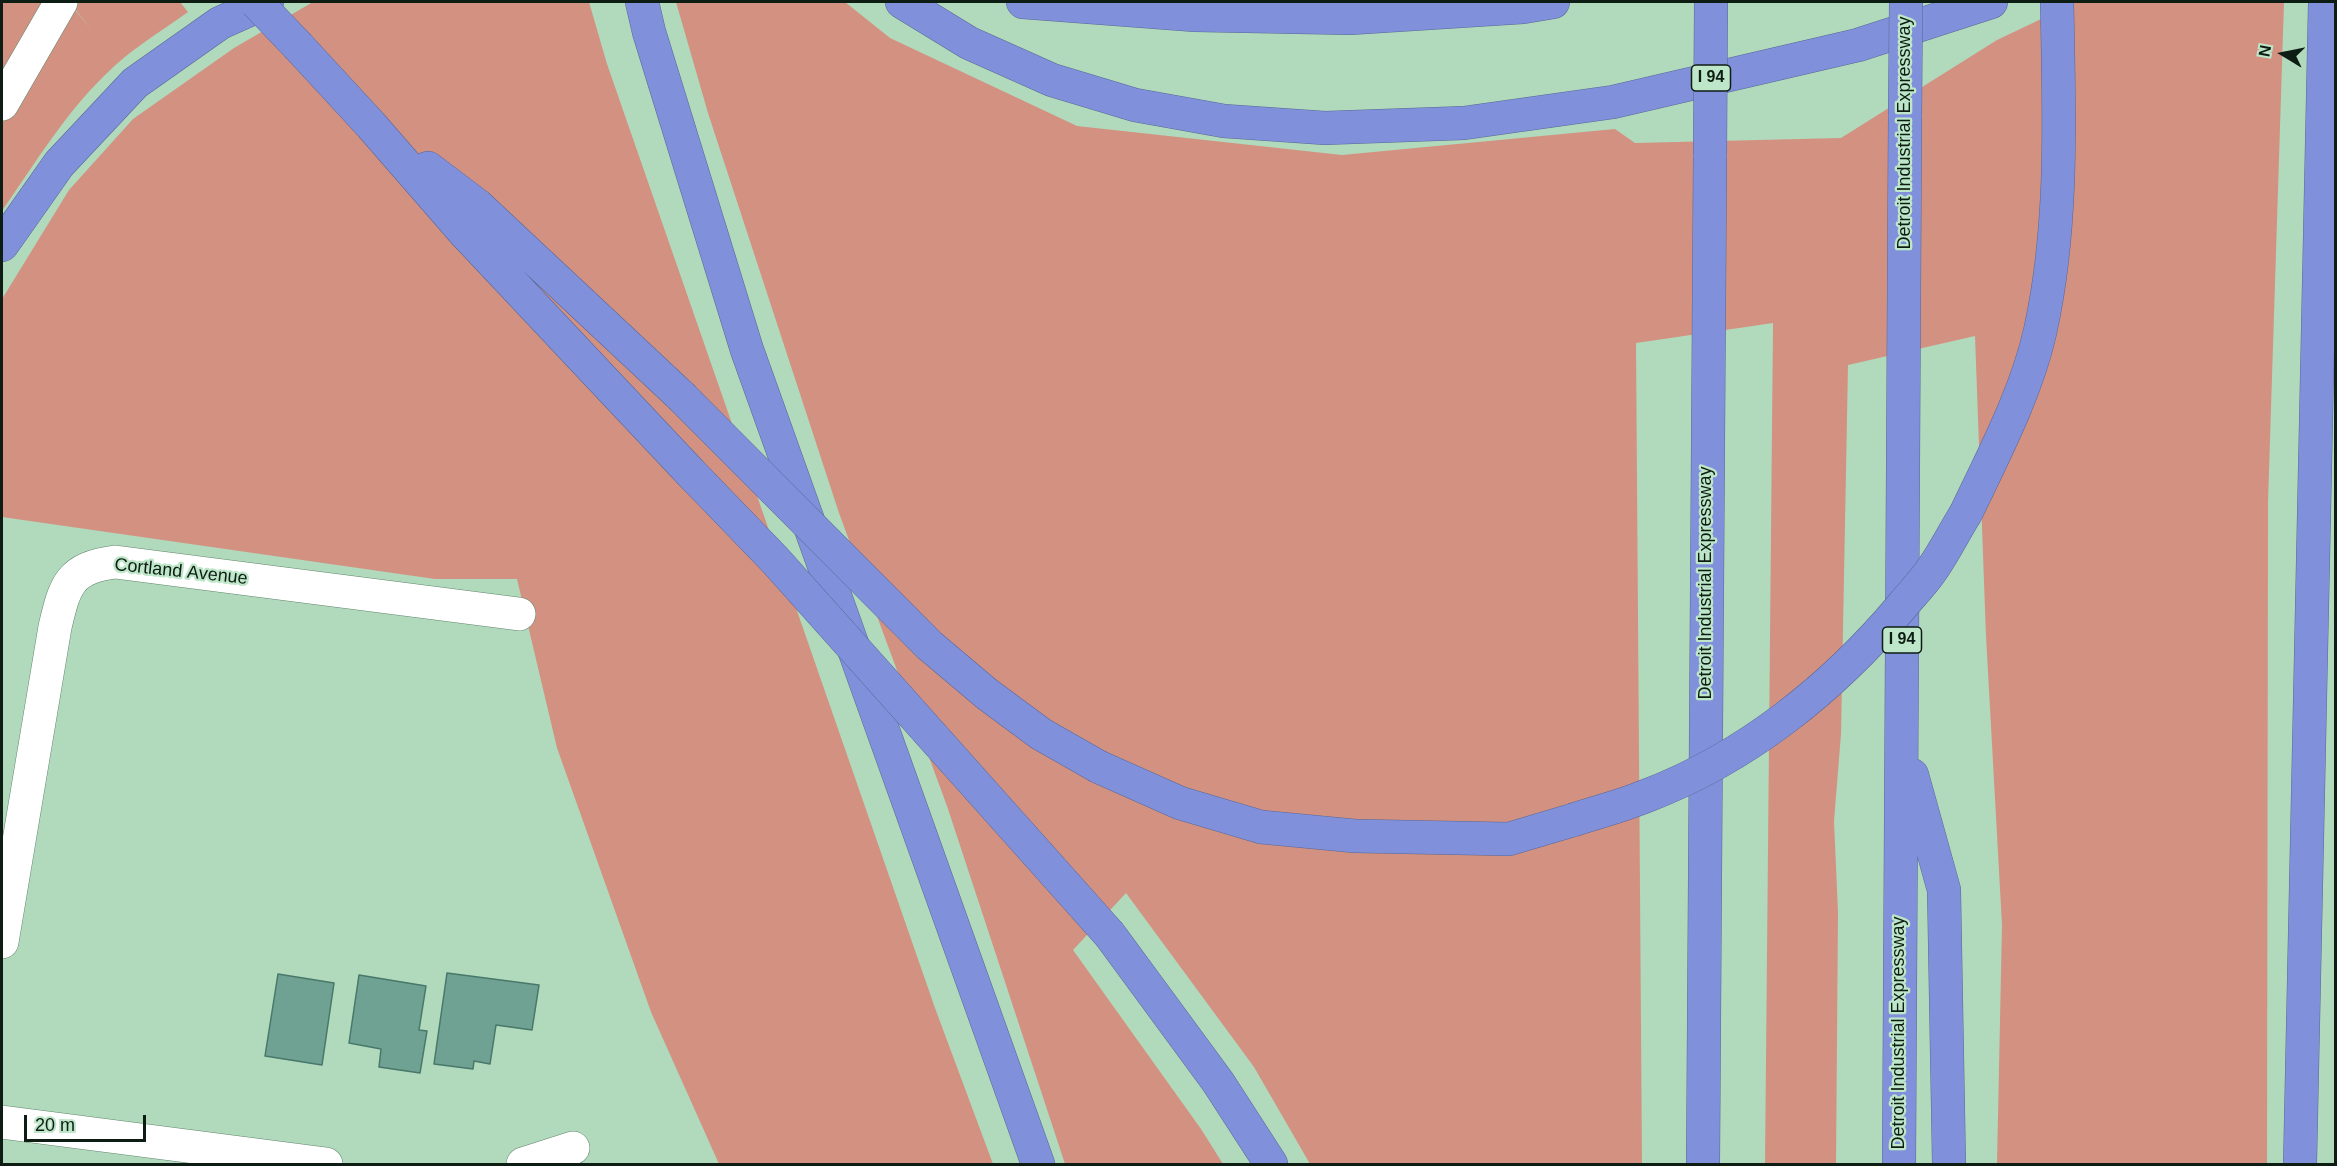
<!DOCTYPE html>
<style>
body{margin:0}
#map{position:relative;width:2337px;height:1166px;overflow:hidden;background:#b1d9bc;font-family:Helvetica,sans-serif}
canvas{display:block}
.frame{position:absolute;inset:0;border:3px solid #0e1d13;pointer-events:none}
.north{position:absolute;left:2253px;top:24px;width:60px;height:60px;-webkit-text-stroke:4px #bee6c9;paint-order:stroke;rotate:280deg;font-size:16px;font-weight:700;line-height:24px;text-align:center;color:#0e1d13}
.north::after{content:'';display:block;margin:auto;width:21px;height:27px;background:#0e1d13;clip-path:polygon(50% 0,100% 100%,50% 72%,0 100%)}
.scale{position:absolute;left:24px;top:1115px;width:122px;height:27px;box-sizing:border-box;border:3px solid #0e1d13;border-top:0;padding-left:8px;font-size:18px;line-height:21px;white-space:nowrap;color:#0e1d13;-webkit-text-stroke:4px #bee6c9;paint-order:stroke}
</style>
<div id="map">
<canvas width="2337" height="1166"></canvas>
<div class="frame"></div>
<div class="north">N</div>
<div class="scale">20 m</div>
</div>
<script>
const context = document.querySelector('canvas').getContext('2d');
context.lineJoin = 'round';
function fill(path, color) {
  context.fillStyle = color;
  context.fill(path, 'evenodd');
}
function strokePath(path, color, width, dash) {
  context.strokeStyle = color;
  context.lineWidth = width;
  context.lineCap = dash ? 'butt' : 'round';
  context.setLineDash(dash || []);
  context.stroke(path);
}
function write(font, color, halo, rows, align = 'center') {
  context.font = font + ' Helvetica,sans-serif';
  context.lineWidth = 4.5;
  context.setLineDash([]);
  context.textBaseline = 'middle';
  context.strokeStyle = halo;
  context.fillStyle = color;
  for (const [text, x, y, turn = 0] of rows) {
    context.save();
    context.translate(x, y);
    context.rotate((+turn || 0) * Math.PI / 180);
    context.textAlign = isNaN(turn) ? turn : align;
    if (halo) context.strokeText(text, 0, 0);
    context.fillText(text, 0, 0);
    context.restore();
  }
}
fill(new Path2D(`
 M 2,2 L 68,2 L 93,31 L 69,2 L 180,2 L 188,12 C 160,32 128,51 104,76 C 64,115 34,165 2,211 Z
 M 313,2 L 589,2 L 607,64 L 935,1008 L 993,1164 L 719,1164 L 651,1012 L 557,748 L 517,579 L 435,579 L 2,517 L 2,299 L 69,190 L 133,119 L 234,48 Z
 M 676,2 L 845,2 L 890,38 L 1077,126 L 1342,155 L 1615,129 L 1635,143 L 1841,138 L 1997,40 L 2077,2 L 2284,2 L 2268,502 L 2267,1164 L 1997,1164 L 2002,925 L 1986,636 L 1975,336 L 1848,365 L 1841,734 L 1834,821 L 1838,912 L 1836,1164 L 1765,1164 L 1773,323 L 1636,343 L 1642,1164 L 1310,1164 L 1254,1067 L 1126,893 L 1073,950 L 1201,1129 L 1223,1164 L 1065,1164 L 947,806 L 839,513 L 708,113 Z`), '#d39182');
const building = new Path2D(`
 M 447,973 L 539,985 L 532,1030 L 496,1025 L 490,1064 L 474,1061 L 473,1069 L 434,1064 Z
 M 278,974 L 334,983 L 322,1065 L 265,1056 Z
 M 359,975 L 426,986 L 419,1030 L 427,1031 L 420,1073 L 379,1067 L 381,1049 L 349,1043 Z`);
fill(building, '#70a293');
strokePath(building, '#47786a', 1.5);
const street = new Path2D(`
 M 2,942 L 55,627 C 65,585 69,568 115,562 L 519,614
 M 2,1122 L 326,1164
 M 523,1164 L 573,1148`);
const secondary = new Path2D(`
 M 2,104 L 61,2`);
const highway = new Path2D(`
 M 642,2 L 649,32 L 747,350 L 1038,1164
 M 902,2 L 969,43 L 1052,80 L 1135,105 L 1224,121 L 1325,128 L 1464,123 L 1613,102 L 1858,45 L 1991,2
 M 1023,2 L 1195,15 L 1350,18 L 1523,7 L 1553,2
 M 299,47 L 371,125 L 464,232 L 689,471
 M 428,168 L 477,205 L 681,396
 M 2,245 L 59,164 L 135,83 L 220,23 L 267,2
 M 1966,513 C 1993,456 2026,394 2040,332 C 2064,224 2059,111 2057,2
 M 1099,767 L 1180,803 L 1261,827 L 1355,836 L 1509,839 L 1573,820
 M 1912,775 L 1944,890 L 1949,1164
 M 1110,935 L 1218,1082 L 1271,1164
 M 1703,1164 L 1710,155
 M 1899,1164 L 1905,115
 M 2300,1164 L 2325,2`);
strokePath(street, '#61866c', 34);
strokePath(secondary, '#61866c', 34);
strokePath(highway, '#586895', 34);
strokePath(street, '#fff', 33);
strokePath(secondary, '#fff', 33);
strokePath(highway, '#8090db', 33);
const highwayBridge = new Path2D(`
 M 256,2 L 299,47
 M 1905,115 L 1906,2
 M 1710,155 L 1711,2
 M 681,396 L 929,645 L 987,694 L 1041,734 L 1099,767
 M 689,471 L 775,560 L 1110,935
 M 1573,820 C 1597,812 1622,806 1646,796 C 1746,758 1833,688 1902,606 C 1911,595 1922,584 1931,571 C 1944,553 1954,532 1966,513`);
strokePath(highwayBridge, '#586895', 34, []);
strokePath(highwayBridge, '#8090db', 33);
for (const [x, y, w] of [
 [1711,78,39],
 [1902,640,39]
]) {
  const box = new Path2D();
  box.roundRect(x - w / 2, y - 13, w, 26, 4.5);
  context.fillStyle = '#bee6c9';
  context.fill(box);
  strokePath(box, '#0e1d13', 1.5);
}
write('bold 16px', '#0e1d13', null, [
 ["I 94",1711,78],
 ["I 94",1902,640]
]);
write('18px', '#0e1d13', '#bee6c9', [
 ["Detroit Industrial Expressway",1905,133,-90],
 ["Cortland Avenue",181,572,6],
 ["Detroit Industrial Expressway",1706,583,-90],
 ["Detroit Industrial Expressway",1899,1033,-90]
]);
</script>
